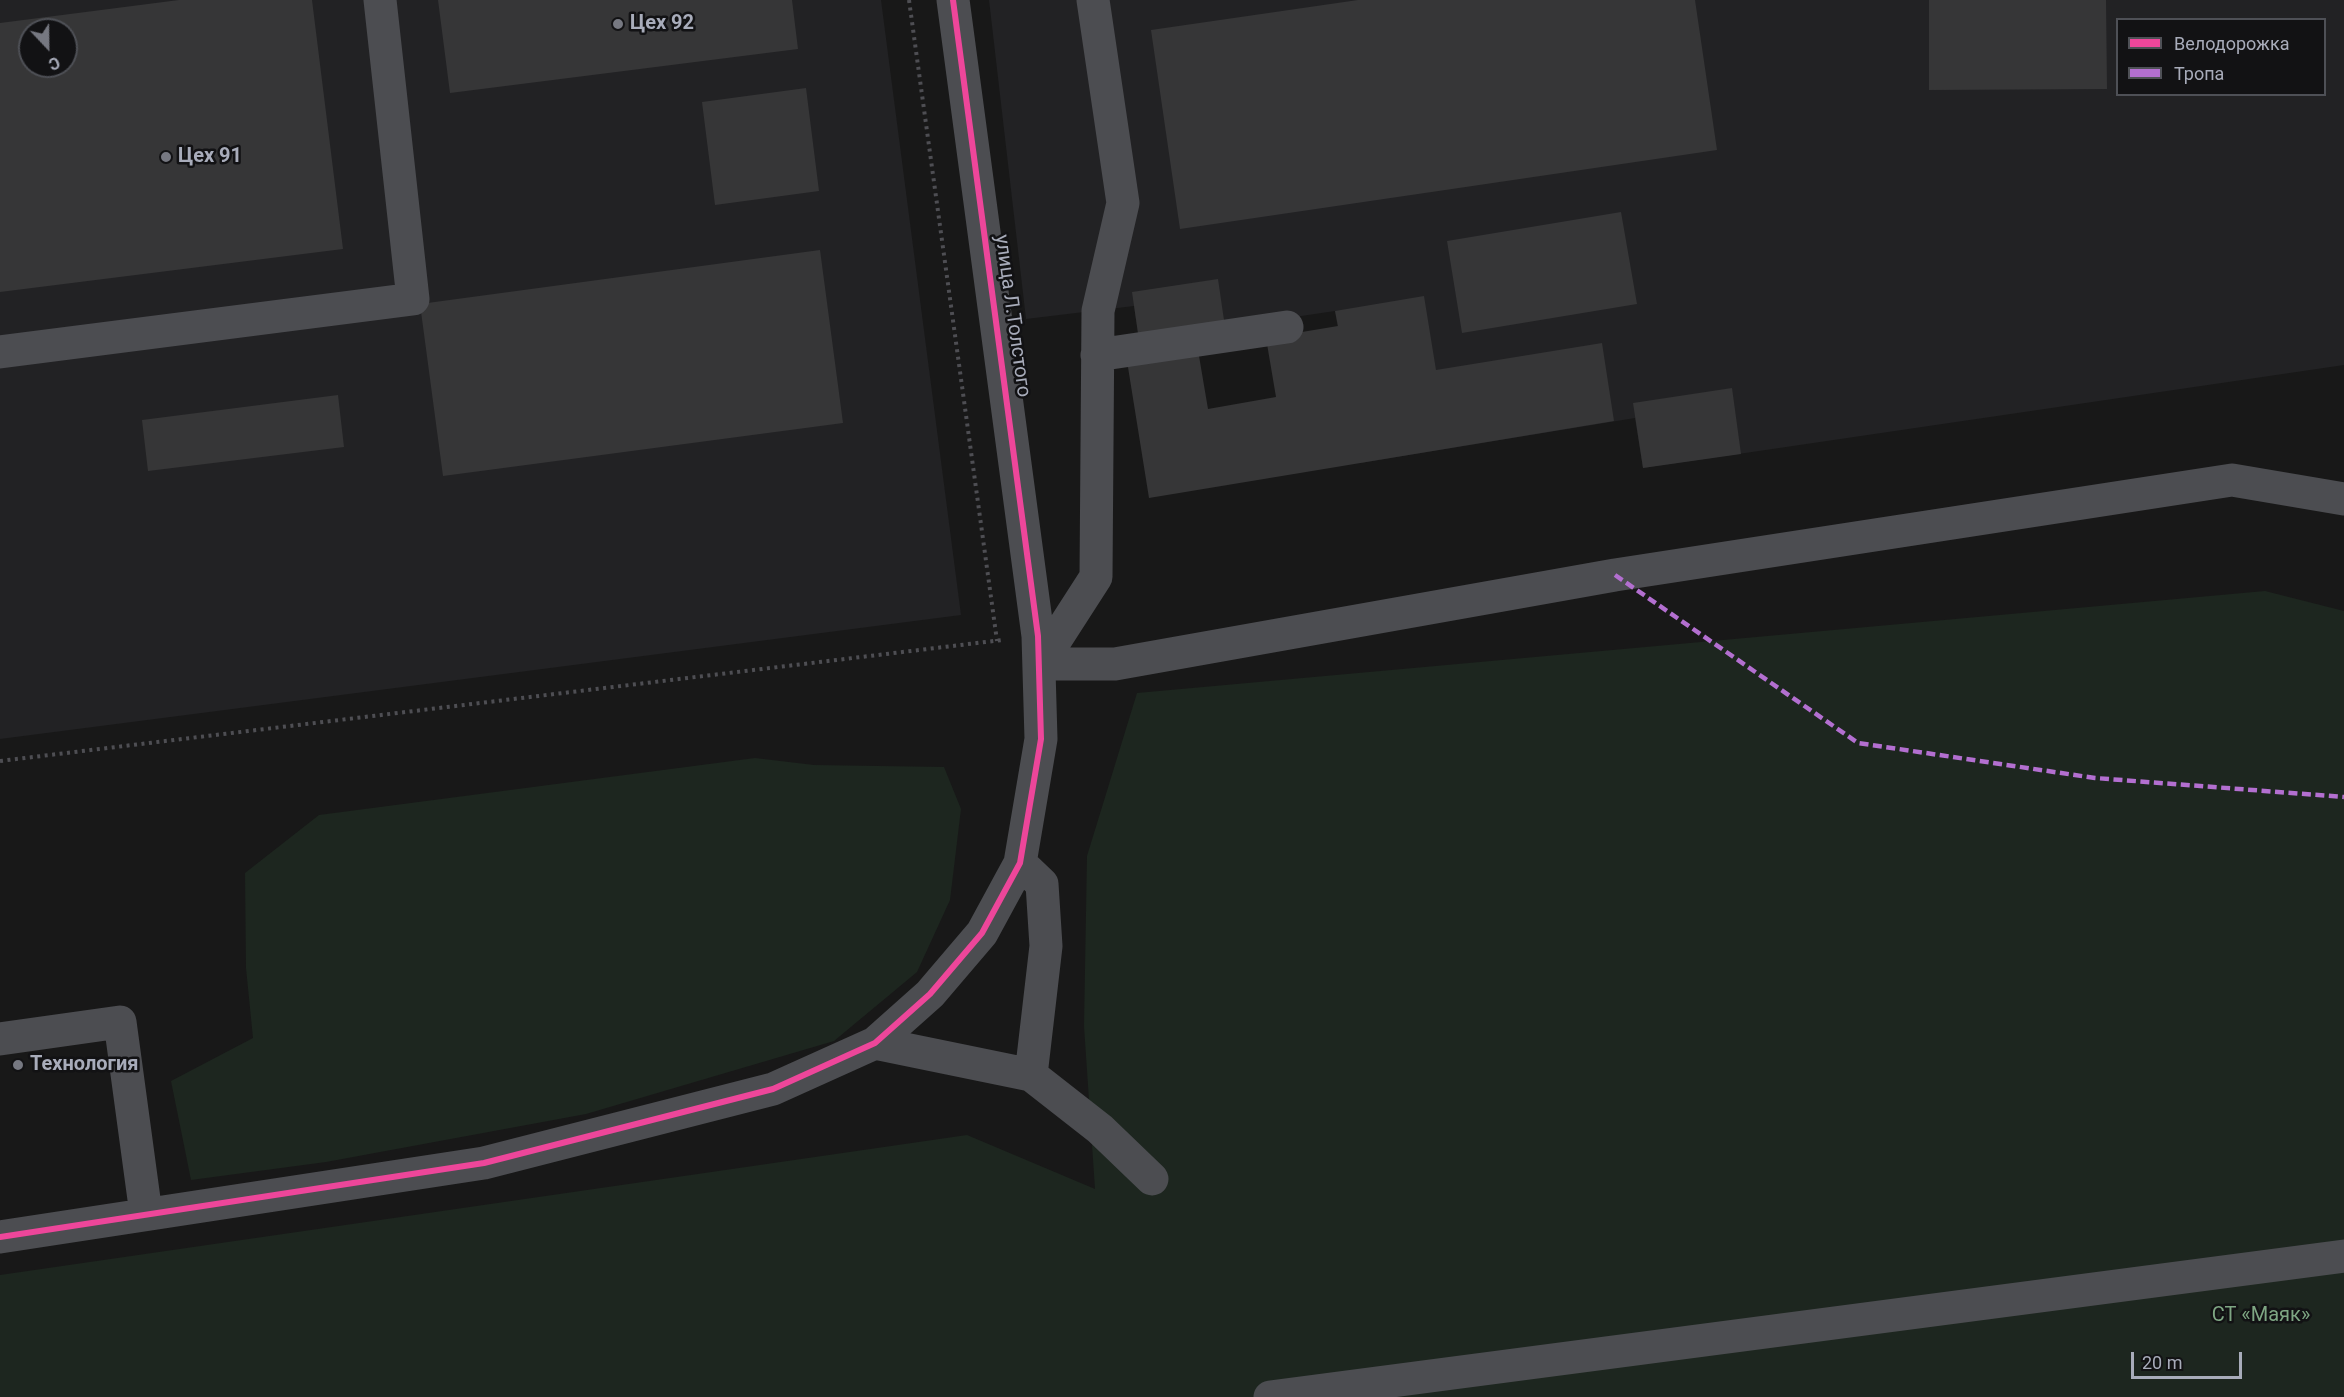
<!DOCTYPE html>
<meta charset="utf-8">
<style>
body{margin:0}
#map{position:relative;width:2344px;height:1397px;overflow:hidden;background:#181818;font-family:Roboto,sans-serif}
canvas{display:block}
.legend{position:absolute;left:2116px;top:18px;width:210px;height:78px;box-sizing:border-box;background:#121214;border:2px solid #4e5056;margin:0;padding:8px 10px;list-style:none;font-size:18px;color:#a8acba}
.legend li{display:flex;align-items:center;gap:12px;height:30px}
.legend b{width:30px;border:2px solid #4e5056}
.north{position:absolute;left:18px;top:18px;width:60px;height:60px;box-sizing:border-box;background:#121214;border:2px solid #4e5056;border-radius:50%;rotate:158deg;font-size:16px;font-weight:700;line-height:24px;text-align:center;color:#a8acba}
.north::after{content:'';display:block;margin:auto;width:21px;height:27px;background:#767881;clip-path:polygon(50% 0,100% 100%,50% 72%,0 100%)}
.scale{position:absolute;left:2131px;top:1352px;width:111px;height:27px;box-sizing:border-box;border:3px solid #a8acba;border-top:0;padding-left:8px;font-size:18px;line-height:21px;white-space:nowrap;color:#a8acba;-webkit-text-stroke:4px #121214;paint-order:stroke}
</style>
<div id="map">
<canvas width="2344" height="1397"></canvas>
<ul class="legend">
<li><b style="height:8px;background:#ed469a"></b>Велодорожка</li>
<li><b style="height:8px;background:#b36fd0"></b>Тропа</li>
</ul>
<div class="north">С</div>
<div class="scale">20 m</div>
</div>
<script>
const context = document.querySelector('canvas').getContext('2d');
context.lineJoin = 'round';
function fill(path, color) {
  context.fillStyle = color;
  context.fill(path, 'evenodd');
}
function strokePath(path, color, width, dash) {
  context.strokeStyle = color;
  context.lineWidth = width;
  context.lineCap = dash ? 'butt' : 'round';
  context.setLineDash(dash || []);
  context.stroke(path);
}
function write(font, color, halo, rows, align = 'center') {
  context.font = font + ' Roboto,sans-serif';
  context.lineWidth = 5;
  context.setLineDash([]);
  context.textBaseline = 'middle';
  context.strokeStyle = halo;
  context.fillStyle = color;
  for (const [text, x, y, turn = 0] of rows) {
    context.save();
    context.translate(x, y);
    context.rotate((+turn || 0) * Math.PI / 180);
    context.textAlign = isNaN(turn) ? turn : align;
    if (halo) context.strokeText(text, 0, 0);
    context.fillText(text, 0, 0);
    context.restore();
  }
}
fill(new Path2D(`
 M 0,0 L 881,0 L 961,615 L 0,739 ZM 30,30 L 66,30 L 66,66 L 30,66 Z
 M 989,0 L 2344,0 L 2344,365 L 1643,468 L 1635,418 L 1360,463 L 1335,311 L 1139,340 L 1134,306 L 1026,319 ZM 2118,20 L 2324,20 L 2324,94 L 2118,94 Z`), '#222224');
fill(new Path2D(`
 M 2265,591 L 2344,611 L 2344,1397 L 0,1397 L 0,1275 L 967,1135 L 1095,1189 L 1084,1026 L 1087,856 L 1137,693 Z
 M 755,758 L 814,765 L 944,767 L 961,809 L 950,900 L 917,972 L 834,1041 L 586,1114 L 326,1162 L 191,1180 L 171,1081 L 253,1038 L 246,968 L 245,873 L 319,815 Z`), '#1d261f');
fill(new Path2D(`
 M 179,0 L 312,0 L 343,249 L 0,292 L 0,23 ZM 30,30 L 66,30 L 66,66 L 30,66 Z
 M 438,0 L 792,0 L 798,49 L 450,93 Z
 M 1358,0 L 1695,0 L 1717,150 L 1180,229 L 1151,30 Z
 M 1929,0 L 2106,0 L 2107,89 L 1929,90 Z
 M 806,88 L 819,191 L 715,205 L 702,102 Z
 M 1621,212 L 1637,304 L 1462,333 L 1447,241 Z
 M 820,250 L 843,423 L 443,476 L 420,304 Z
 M 1218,279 L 1225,327 L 1139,340 L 1132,292 Z
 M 1424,296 L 1436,370 L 1602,343 L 1614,421 L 1149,498 L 1127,361 L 1198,350 L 1208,409 L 1276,397 L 1266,338 L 1338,326 L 1335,311 Z
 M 1732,388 L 1741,454 L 1643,468 L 1633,403 Z
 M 338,395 L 344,447 L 148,471 L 142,420 Z`), '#363637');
strokePath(new Path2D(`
 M 909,0 L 997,641
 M 0,761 L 1002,640`), '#4e4e53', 4, [3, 4.5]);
strokePath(new Path2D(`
 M 0,352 L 413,299 L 380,0
 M 1097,355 L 1287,327
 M 1040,664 L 1115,664 L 1615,575 L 2232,480 L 2344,499
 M 1040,664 L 1096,577 L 1098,311 L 1123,203 L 1093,0
 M 0,1039 L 120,1022 L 146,1214
 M 875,1043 L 1031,1075 L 1046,946 L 1042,884 L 1020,863
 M 1031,1075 L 1100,1129 L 1152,1179
 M 0,1237 L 484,1163 L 773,1089 L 875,1043 L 930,994 L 982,933 L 1020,863 L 1041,739 L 1038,636 L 953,0
 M 1270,1397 L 2344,1256`), '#4c4d51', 33);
strokePath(new Path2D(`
 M 1615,575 L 1858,743 L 2095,778 L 2344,797`), '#b36fd0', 4.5, [9, 4.5]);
strokePath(new Path2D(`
 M 0,1237 L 484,1163 L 773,1089 L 875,1043 L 930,994 L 982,933 L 1020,863 L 1041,739 L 1038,636 L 953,0`), '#ed469a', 6);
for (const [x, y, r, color] of [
 [618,24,6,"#767881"],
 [166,157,6,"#767881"],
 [18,1065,6,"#767881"]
]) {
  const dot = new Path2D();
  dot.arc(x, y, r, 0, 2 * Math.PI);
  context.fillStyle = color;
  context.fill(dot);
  strokePath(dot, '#121214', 2);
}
write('bold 20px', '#a8acba', '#121214', [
 ["Цех 92",630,24],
 ["Цех 91",178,157],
 ["Технология",30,1065]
], 'left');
write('20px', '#a8acba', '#121214', [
 ["улица Л.Толстого",1012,316,82]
]);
write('20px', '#7ea683', '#121214', [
 ["СТ «Маяк»",2261,1316]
]);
</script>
